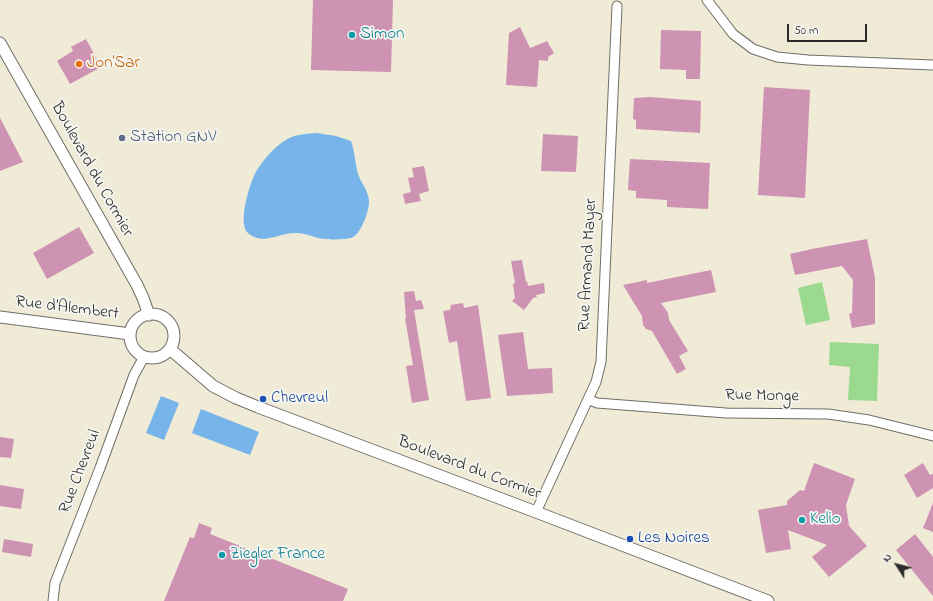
<!DOCTYPE html>
<meta charset="utf-8">
<style>
body{margin:0}
#map{position:relative;width:933px;height:601px;overflow:hidden;background:#efebd6;font-family:"Indie Flower",sans-serif}
canvas{display:block}
.north{position:absolute;left:877px;top:545px;width:40px;height:40px;-webkit-text-stroke:3px #f6f6f2;paint-order:stroke;rotate:306deg;font-size:11px;font-weight:700;line-height:16px;text-align:center;color:#2b2b2b}
.north::after{content:'';display:block;margin:auto;width:14px;height:18px;background:#2b2b2b;clip-path:polygon(50% 0,100% 100%,50% 72%,0 100%)}
.scale{position:absolute;left:787px;top:24px;width:80px;height:18px;box-sizing:border-box;border:2px solid #2b2b2b;border-top:0;padding-left:5px;font-size:12px;line-height:14px;white-space:nowrap;color:#2b2b2b;-webkit-text-stroke:3px #f6f6f2;paint-order:stroke}
</style>
<div id="map">
<canvas width="933" height="601"></canvas>
<div class="north">N</div>
<div class="scale">50 m</div>
</div>
<script>
const context = document.querySelector('canvas').getContext('2d');
context.lineJoin = 'round';
function fill(path, color) {
  context.fillStyle = color;
  context.fill(path, 'evenodd');
}
function strokePath(path, color, width, dash) {
  context.strokeStyle = color;
  context.lineWidth = width;
  context.lineCap = dash ? 'butt' : 'round';
  context.setLineDash(dash || []);
  context.stroke(path);
}
function write(font, color, halo, rows, align = 'center') {
  context.font = font + ' "Indie Flower",sans-serif';
  context.lineWidth = 3.5;
  context.setLineDash([]);
  context.textBaseline = 'middle';
  context.strokeStyle = halo;
  context.fillStyle = color;
  for (const [text, x, y, turn = 0] of rows) {
    context.save();
    context.translate(x, y);
    context.rotate((+turn || 0) * Math.PI / 180);
    context.textAlign = isNaN(turn) ? turn : align;
    if (halo) context.strokeText(text, 0, 0);
    context.fillText(text, 0, 0);
    context.restore();
  }
}
fill(new Path2D(`
 M 822,282 L 830,320 L 806,325 L 798,288 Z
 M 830,342 L 879,344 L 877,401 L 848,400 L 850,367 L 829,365 Z`), '#9bd98f');
fill(new Path2D(`
 M 316,133 L 336,136 L 351,141 C 355,152 355,163 358,174 C 361,183 369,191 369,202 C 369,211 361,235 351,238 C 347,239 331,240 327,239 C 316,239 306,232 294,233 C 279,233 263,246 248,233 C 237,224 250,181 257,170 C 265,158 274,147 286,140 C 295,134 306,134 316,133 Z
 M 161,396 L 179,403 L 164,440 L 146,433 Z
 M 201,409 L 259,432 L 250,455 L 192,433 Z`), '#77b4e9');
fill(new Path2D(`
 M 313,0 L 393,0 L 391,72 L 311,70 Z
 M 520,27 L 530,48 L 547,41 L 554,53 L 548,57 L 548,61 L 539,60 L 537,87 L 506,85 L 509,33 Z
 M 661,30 L 701,31 L 700,79 L 686,79 L 686,70 L 660,69 Z
 M 86,39 L 101,67 L 70,84 L 57,61 L 73,51 L 71,47 Z
 M 764,87 L 810,90 L 805,198 L 758,195 Z
 M 650,97 L 701,101 L 700,133 L 636,129 L 636,120 L 633,119 L 634,98 Z
 M 0,118 L 23,162 L 0,171 Z
 M 543,134 L 578,136 L 576,172 L 541,171 Z
 M 630,159 L 710,163 L 708,209 L 667,207 L 667,200 L 636,198 L 636,191 L 628,190 Z
 M 424,166 L 429,191 L 419,194 L 421,201 L 405,204 L 403,194 L 411,192 L 408,178 L 414,177 L 412,168 Z
 M 79,227 L 94,253 L 47,279 L 33,253 Z
 M 867,239 L 875,278 L 875,324 L 852,328 L 849,314 L 852,313 L 853,280 L 842,266 L 795,275 L 790,254 L 812,249 Z
 M 522,260 L 526,282 L 527,281 L 528,286 L 544,283 L 545,293 L 536,295 L 537,297 L 533,298 L 524,310 L 512,301 L 515,298 L 513,284 L 515,283 L 511,261 Z
 M 711,270 L 716,292 L 661,303 L 668,313 L 669,320 L 688,351 L 679,356 L 686,369 L 677,374 L 652,331 L 646,329 L 643,325 L 642,316 L 623,285 L 647,280 L 647,283 Z
 M 414,291 L 416,301 L 421,300 L 424,309 L 414,310 L 429,400 L 412,403 L 406,366 L 413,365 L 405,318 L 406,318 L 404,292 Z
 M 463,303 L 464,308 L 478,305 L 491,398 L 466,401 L 457,341 L 449,343 L 443,311 L 450,310 L 451,305 Z
 M 523,332 L 528,369 L 552,368 L 553,393 L 507,396 L 498,335 Z
 M 0,437 L 14,439 L 11,458 L 0,457 Z
 M 814,463 L 855,479 L 846,505 L 849,526 L 867,546 L 829,577 L 812,557 L 827,545 L 788,530 L 791,549 L 766,553 L 758,510 L 787,505 L 787,501 L 800,490 L 804,491 Z
 M 923,463 L 930,475 L 933,474 L 933,488 L 917,498 L 904,475 Z
 M 0,485 L 24,489 L 21,509 L 0,506 Z
 M 933,503 L 933,532 L 923,528 Z
 M 199,523 L 212,528 L 210,534 L 348,589 L 343,601 L 164,601 L 190,537 L 194,538 Z
 M 915,534 L 933,557 L 933,596 L 896,550 Z
 M 4,539 L 33,544 L 31,557 L 2,552 Z`), '#ce92b2');
const minor = new Path2D(`
 M 707,0 L 733,34 L 753,49 L 777,57 L 808,60 L 933,65
 M 588,399 L 597,403 L 726,413 L 828,414 L 869,420 L 933,436
 M 536,512 L 596,382 L 601,362 L 617,6
 M 53,601 L 55,583 L 100,468 L 134,375 L 144,357`);
const tertiary = new Path2D(`
 M 0,43 L 137,285 L 143,298 L 149,315
 M130 336a22 22 0 1 1 44 0a22 22 0 1 1-44 0Z
 M 0,317 L 130,334
 M 170,349 L 213,386 L 236,398 L 258,407 L 536,512 L 768,601`);
strokePath(minor, '#706e67', 11);
strokePath(tertiary, '#706e67', 13);
strokePath(minor, '#fff', 9);
strokePath(tertiary, '#fff', 11);
for (const [x, y, r, color] of [
 [352,35,4,"#0f9aa8"],
 [79,64,4,"#e8710a"],
 [122,138,4,"#5c6f8a"],
 [263,399,4,"#1a4fb4"],
 [802,520,4,"#0f9aa8"],
 [630,539,4,"#1a4fb4"],
 [222,555,4,"#0f9aa8"]
]) {
  const dot = new Path2D();
  dot.arc(x, y, r, 0, 2 * Math.PI);
  context.fillStyle = color;
  context.fill(dot);
  strokePath(dot, '#f6f6f2', 1.5);
}
write('17px', '#0d838f', '#f6f6f2', [
 ["Simon",360,35],
 ["Kelio",810,520],
 ["Ziegler France",230,555]
], 'left');
write('17px', '#c56008', '#f6f6f2', [
 ["Jon’Sar",87,64]
], 'left');
write('17px', '#4e5e75', '#f6f6f2', [
 ["Station GNV",130,138]
], 'left');
write('17px', '#2b2b2b', '#f6f6f2', [
 ["Boulevard du Cormier",91,170,61],
 ["Rue Armand Mayer",589,265,-87],
 ["Rue d’Alembert",67,309,7],
 ["Rue Monge",762,397,1],
 ["Boulevard du Cormier",469,469,21],
 ["Rue Chevreul",81,472,-69]
]);
write('17px', '#164399', '#f6f6f2', [
 ["Chevreul",271,399],
 ["Les Noires",638,539]
], 'left');
</script>
